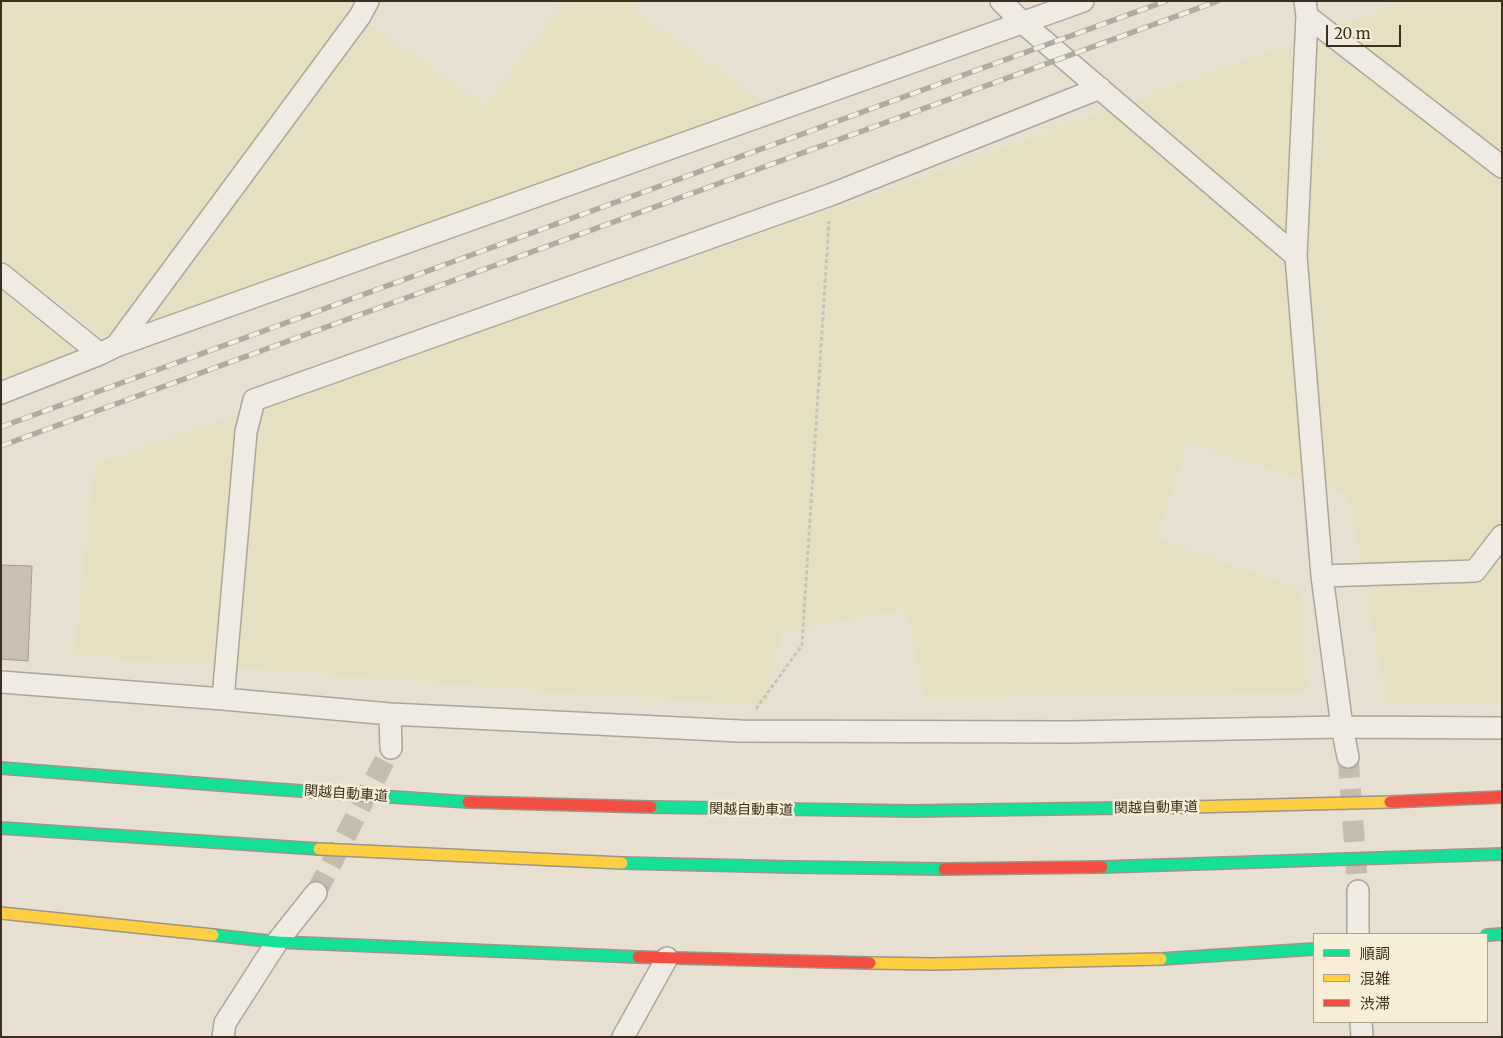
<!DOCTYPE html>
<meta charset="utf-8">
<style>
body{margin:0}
#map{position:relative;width:1503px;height:1038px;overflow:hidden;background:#e7e0d1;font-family:Merriweather,"Noto Sans JP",serif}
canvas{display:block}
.frame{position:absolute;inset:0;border:2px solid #3d2e20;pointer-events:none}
.legend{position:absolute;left:1313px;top:933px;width:175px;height:90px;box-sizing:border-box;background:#f7eed8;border:1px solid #ada18e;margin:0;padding:6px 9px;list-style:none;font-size:15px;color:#3d2e20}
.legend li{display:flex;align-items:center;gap:10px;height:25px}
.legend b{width:25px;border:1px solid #ada18e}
.scale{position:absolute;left:1326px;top:25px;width:75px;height:22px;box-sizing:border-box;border:2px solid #3d2e20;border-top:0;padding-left:6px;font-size:15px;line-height:18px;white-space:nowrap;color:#3d2e20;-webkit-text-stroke:4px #f7eed8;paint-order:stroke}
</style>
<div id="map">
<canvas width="1503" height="1038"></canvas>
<div class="frame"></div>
<ul class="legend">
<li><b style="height:6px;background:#16e098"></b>順調</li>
<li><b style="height:6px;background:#ffcf43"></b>混雑</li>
<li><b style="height:6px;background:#f24e42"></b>渋滞</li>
</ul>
<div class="scale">20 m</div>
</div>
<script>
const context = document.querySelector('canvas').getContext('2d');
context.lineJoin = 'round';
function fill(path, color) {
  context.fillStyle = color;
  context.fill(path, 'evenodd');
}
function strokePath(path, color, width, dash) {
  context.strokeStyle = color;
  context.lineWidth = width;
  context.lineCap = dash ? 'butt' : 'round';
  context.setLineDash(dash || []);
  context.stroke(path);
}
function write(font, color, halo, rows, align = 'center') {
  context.font = font + ' Merriweather,"Noto Sans JP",serif';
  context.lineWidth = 5;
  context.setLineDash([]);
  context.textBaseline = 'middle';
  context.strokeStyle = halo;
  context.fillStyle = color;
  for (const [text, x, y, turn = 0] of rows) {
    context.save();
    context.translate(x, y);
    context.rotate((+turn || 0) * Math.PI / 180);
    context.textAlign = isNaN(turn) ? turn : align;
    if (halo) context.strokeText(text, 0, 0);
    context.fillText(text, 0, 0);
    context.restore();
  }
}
fill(new Path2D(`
 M 1,1 L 355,1 L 130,324 L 360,16 L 485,105 L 564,1 L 635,1 L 635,10 L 776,111 L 116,346 L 1,260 Z
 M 1407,1 L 1502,1 L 1502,703 L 1387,704 L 1348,494 L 1187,443 L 1156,538 L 1301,589 L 1307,692 L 925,698 L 906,609 L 781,632 L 768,705 L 547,691 L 74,655 L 95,464 L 934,174 Z
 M 1,274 L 100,354 L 1,393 Z`), '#e6dfc2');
const building = new Path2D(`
 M 1,565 L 32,566 L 28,661 L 1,659 Z`);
fill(building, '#cbbfb2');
strokePath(building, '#a89c90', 1);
strokePath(new Path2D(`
 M 1348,757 L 1358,891
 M 316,893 L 391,748`), '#c5bcae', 21, [21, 11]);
const street = new Path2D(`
 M 1001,1 L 1023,23 L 1296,256
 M 1305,1 L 1307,16 L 1296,256 L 1322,576 L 1342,727 L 1348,757
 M 1307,16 L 1502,167
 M 1,274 L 100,354
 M 116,346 L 360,16 L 368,1
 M 1,393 L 100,354 L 116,346 L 1083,1
 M 1322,576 L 1475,571 L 1502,536
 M 1,682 L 223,699 L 390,714 L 740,731 L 1070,732 L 1342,727 L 1502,728
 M 223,699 L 246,432 L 254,400 L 830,195 L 1100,88
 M 390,714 L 391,748
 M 1358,891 L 1358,934
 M 1361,1022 L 1362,1037
 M 223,1037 L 225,1023 L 277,942 L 316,893
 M 623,1037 L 667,958`);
const fast = new Path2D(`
 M 1,768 L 272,789 L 468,802
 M 651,807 L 912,811 L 1191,807
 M 1,828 L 319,849
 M 622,863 L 792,867 L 944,869
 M 1102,867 L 1502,854
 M 213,935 L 277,942 L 638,957
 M 1487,935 L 1502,934
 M 1161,959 L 1314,949`);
const slow = new Path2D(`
 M 1191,807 L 1390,802
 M 319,849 L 622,863
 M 1,913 L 213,935
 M 870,963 L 934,964 L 1161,959`);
const jam = new Path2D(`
 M 468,802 L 651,807
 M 1390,802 L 1502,797
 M 944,869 L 1102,867
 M 638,957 L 870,963`);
strokePath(street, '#ada599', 24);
strokePath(fast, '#9c958a', 14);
strokePath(slow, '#9c958a', 14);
strokePath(jam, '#9c958a', 14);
strokePath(new Path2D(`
 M 756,709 L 802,645 L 829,221`), '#c8c2b9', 3, [4, 2.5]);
strokePath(street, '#efebe3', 21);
strokePath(fast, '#16e098', 11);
strokePath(slow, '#ffcf43', 11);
strokePath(jam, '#f24e42', 11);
const rail = new Path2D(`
 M 1,427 L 1166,1
 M 1,446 L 1218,1`);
strokePath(rail, '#afaaa2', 5.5);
strokePath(rail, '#f7eed8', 4, [11]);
write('14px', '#3d2e20', '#f7eed8', [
 ["関越自動車道",346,794,4],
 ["関越自動車道",1156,808,-1],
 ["関越自動車道",751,810,1]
]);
</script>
